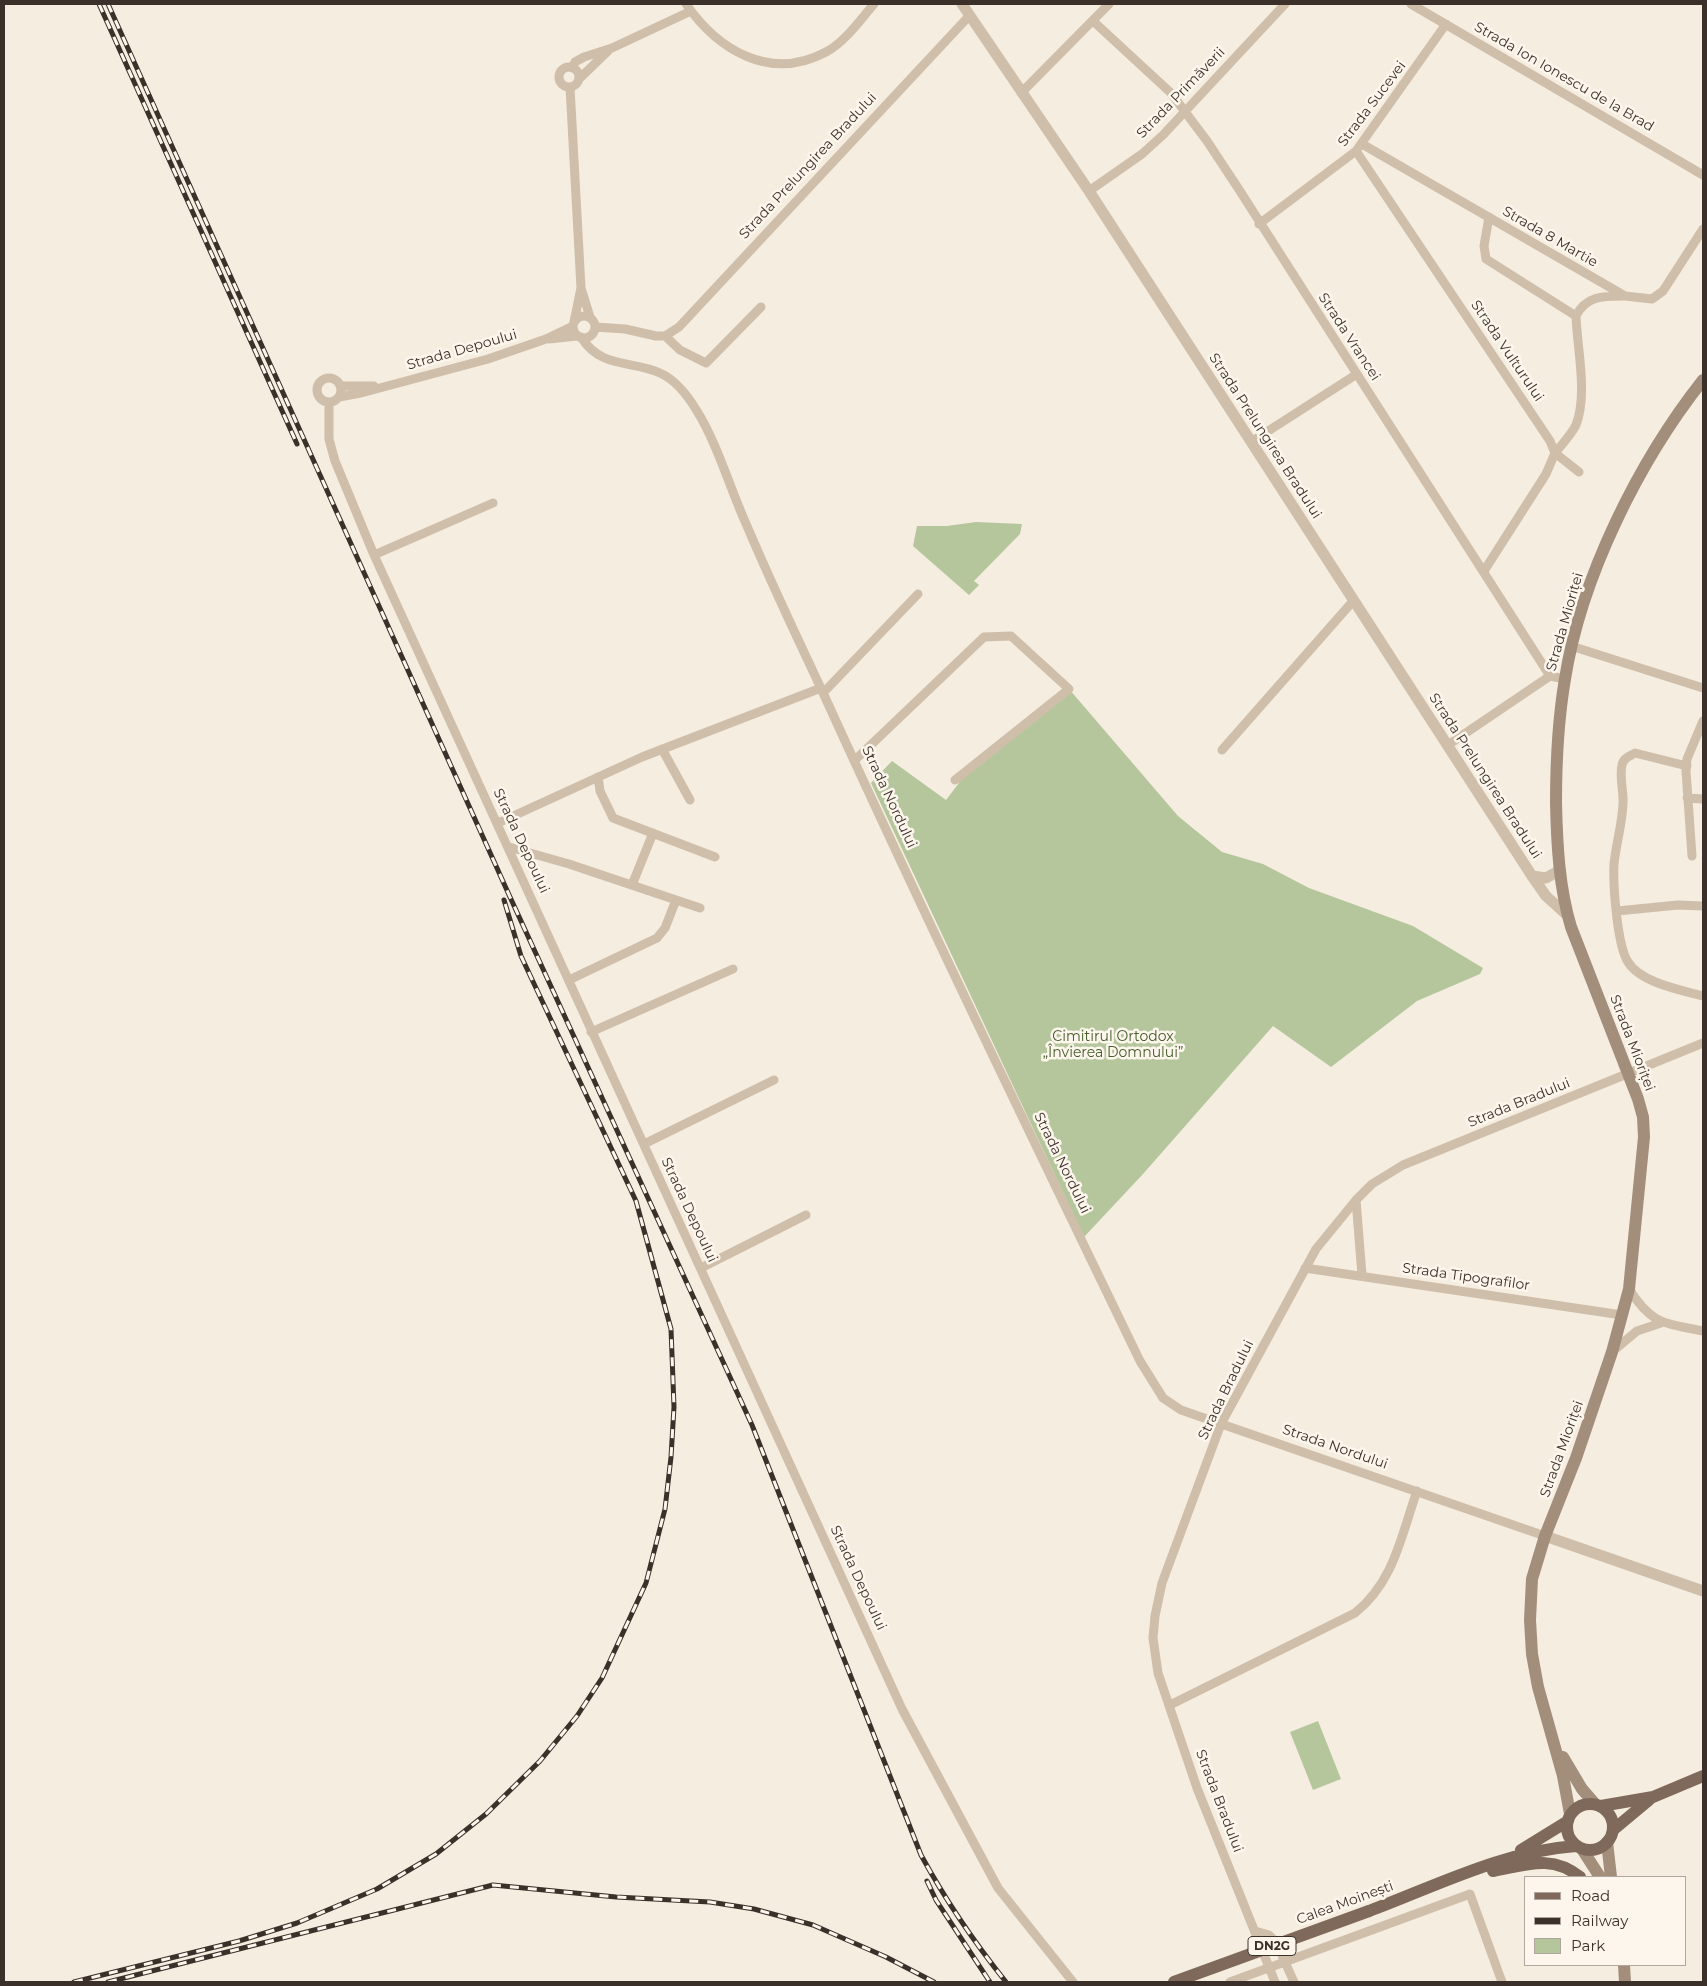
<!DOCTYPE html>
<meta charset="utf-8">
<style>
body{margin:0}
#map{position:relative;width:1707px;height:1986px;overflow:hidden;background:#f5eddf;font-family:Montserrat,sans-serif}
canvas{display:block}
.frame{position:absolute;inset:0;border:5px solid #3c312a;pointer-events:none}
.legend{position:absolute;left:1524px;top:1876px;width:162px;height:90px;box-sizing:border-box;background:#fcf6ed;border:1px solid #afa79f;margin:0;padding:6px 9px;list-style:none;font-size:15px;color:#3c312a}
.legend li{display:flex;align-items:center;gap:10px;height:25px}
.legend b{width:25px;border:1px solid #afa79f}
</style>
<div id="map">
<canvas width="1707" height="1986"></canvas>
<div class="frame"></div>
<ul class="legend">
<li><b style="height:6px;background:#7f695a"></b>Road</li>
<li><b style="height:6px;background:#3c312a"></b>Railway</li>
<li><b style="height:14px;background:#b5c69d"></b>Park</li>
</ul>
</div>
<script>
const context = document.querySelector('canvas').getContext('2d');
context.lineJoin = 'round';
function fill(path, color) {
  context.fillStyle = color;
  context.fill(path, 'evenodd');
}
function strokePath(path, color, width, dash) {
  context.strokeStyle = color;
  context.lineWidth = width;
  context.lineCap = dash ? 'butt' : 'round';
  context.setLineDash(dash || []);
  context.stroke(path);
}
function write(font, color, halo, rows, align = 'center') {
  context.font = font + ' Montserrat,sans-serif';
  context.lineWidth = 5;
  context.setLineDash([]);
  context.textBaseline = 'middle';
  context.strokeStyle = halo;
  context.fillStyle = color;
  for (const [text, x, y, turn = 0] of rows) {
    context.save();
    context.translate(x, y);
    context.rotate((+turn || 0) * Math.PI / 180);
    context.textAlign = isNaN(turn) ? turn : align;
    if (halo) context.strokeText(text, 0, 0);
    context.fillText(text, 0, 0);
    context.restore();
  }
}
fill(new Path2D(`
 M 976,522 L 1022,524 L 1020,534 L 974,581 L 979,585 L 969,595 L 913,546 L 917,526 L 947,526 Z
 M 1069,689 L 1178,816 L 1222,852 L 1263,864 L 1309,888 L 1413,926 L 1483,968 L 1480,974 L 1417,1001 L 1331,1067 L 1273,1026 L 1143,1174 L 1084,1237 L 871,783 L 892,761 L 946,800 L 959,783 L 955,780 Z
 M 1318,1721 L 1341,1779 L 1313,1790 L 1290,1732 Z`), '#b5c69d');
strokePath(new Path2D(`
 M 686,4 C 718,50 770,82 826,52 C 845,42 860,20 874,4
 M 1411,4 L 1703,175
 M 1093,21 L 1171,93 L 1207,141 L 1238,188 L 1550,676 L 1565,679
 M559 77a10 10 0 1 1 20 0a10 10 0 1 1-20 0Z
 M 572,68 L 575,62 L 584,57 L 612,48 L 691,11
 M 579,79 L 608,51
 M 570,87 L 581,288 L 574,322
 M 1021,93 L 1109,4
 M 1362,144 L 1625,296 L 1652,299 L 1663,291 L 1703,229
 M 1356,151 L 1550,441 L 1555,453 L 1546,474 L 1484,571
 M 1089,191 L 1142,154 L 1163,135 L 1285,4
 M 1489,217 L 1484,246 L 1486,259 L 1576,316
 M 1259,224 L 1356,151 L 1446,24
 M 581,288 L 590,317
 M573 327a11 11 0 1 1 22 0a11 11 0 1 1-22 0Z
 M 595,327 L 625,329 L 656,336 L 665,336
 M 665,336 L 679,327 L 970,15
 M 665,336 L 680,350 L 706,363 L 761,307
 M 581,337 C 601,369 631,360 660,373 C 676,380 688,396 697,411 C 717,443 731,491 747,526 C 771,583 798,639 824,695 C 926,919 1033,1140 1140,1361 L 1163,1398 L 1181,1410 L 1545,1536
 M 549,339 L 577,336
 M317 390a12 12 0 1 1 24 0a12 12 0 1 1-24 0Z
 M 340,386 L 374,386
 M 339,397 L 361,393 L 488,359 L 546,339 L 573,326
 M 329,402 L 329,439 L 335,461 L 374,555 L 902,1709 L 998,1888 L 1073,1982
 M 1251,442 L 1357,374
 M 1555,453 C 1562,444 1571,435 1576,425 C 1588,394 1577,348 1576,316 C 1586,295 1605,296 1625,296
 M 1555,453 L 1579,472
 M 374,555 L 493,503
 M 1571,646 L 1703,688
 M 823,693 L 918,594
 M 1448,745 L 1550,676
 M 662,749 L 690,800
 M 1222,750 L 1354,600
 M 855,760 L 984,637 L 1011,636 L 1069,689 L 955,780
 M 1687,766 L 1635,753 C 1630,756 1623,758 1622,765 C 1619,777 1624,792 1623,804 C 1622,825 1616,844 1614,864 C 1613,885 1617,945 1628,962 C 1641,983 1681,990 1703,996
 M 598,777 L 600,791 L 613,818 L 715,857
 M 1687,798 L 1703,799
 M 498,823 L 642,757 L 821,688
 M 509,847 L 569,864 L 700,908
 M 1692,856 L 1686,771 L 1687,759 L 1703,721
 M 632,885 L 653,833
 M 1617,911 L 1678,905 L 1703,906
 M 569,980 L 657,938 L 665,928 L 676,900
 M 591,1032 L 733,969
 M 644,1144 L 774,1080
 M 1356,1200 L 1362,1275
 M 701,1268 L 806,1215
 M 1305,1268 L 1622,1315
 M 1629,1289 C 1652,1325 1664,1323 1703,1331
 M 1613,1351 L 1637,1331 L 1661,1323
 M 1170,1705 L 1355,1613 C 1394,1582 1401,1536 1417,1491
 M 1255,1931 L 1269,1935 L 1276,1942 L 1294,1982
 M 1230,1982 L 1470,1894 L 1502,1982
 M 1275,1982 L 1197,1788 L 1158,1673 L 1153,1638 L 1155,1616 L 1162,1583 L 1221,1424 L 1316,1249 L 1356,1200 L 1372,1184 L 1403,1165 L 1703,1043`), '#cfbeaa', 9);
strokePath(new Path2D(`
 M 962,4 L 1089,191 L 1532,876 L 1546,896 L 1568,916
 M 1532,876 L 1546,878 L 1560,870
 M 1545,1536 L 1703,1591`), '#cfbeaa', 11);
strokePath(new Path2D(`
 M 1563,1757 L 1582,1789 L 1595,1804
 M 1570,1814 L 1563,1776 L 1538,1687 L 1532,1654 L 1530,1620 L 1532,1579 L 1545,1536 L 1576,1458 L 1612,1352 L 1629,1289 L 1644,1137 L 1643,1117 L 1638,1099 L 1571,927 C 1559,887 1557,845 1556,803 C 1556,762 1558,720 1565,679 C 1581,577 1639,461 1703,380
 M 1607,1842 L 1611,1877
 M 1582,1849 L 1600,1877
 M 1624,1965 L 1625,1982`), '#a38d7b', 12);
strokePath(new Path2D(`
 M1567 1827a23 23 0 1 1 46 0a23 23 0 1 1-46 0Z
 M 1601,1806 L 1653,1797 L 1703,1776
 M 1613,1830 L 1649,1800
 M 1521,1850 L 1568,1821
 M 1493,1871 C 1526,1865 1552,1854 1580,1877
 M 1369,1911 C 1436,1886 1504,1851 1576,1846`), '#7f695a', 12);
const rail = new Path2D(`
 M 99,4 L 297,444
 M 108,4 L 510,897 L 752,1425 L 921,1855 C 946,1901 974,1942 1006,1982
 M 927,1881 L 936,1900 L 990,1982
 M 74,1982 L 239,1941 L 297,1923 L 377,1889 L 436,1854 L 486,1814 L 540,1761 L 577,1716 L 602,1678 L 646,1583 L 665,1509 L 671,1457 L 674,1407 L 671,1329 L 636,1201 L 521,956 L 504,900
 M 108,1982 L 493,1885 L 616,1897 L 710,1902 L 754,1909 L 813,1925 L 886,1957 L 934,1982`);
strokePath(rail, '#3c312a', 5);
strokePath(rail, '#fcf6ed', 3, [9]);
strokePath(new Path2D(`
 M 1174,1982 L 1369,1911`), '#7f695a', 12);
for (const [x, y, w] of [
 [1272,1946,48]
]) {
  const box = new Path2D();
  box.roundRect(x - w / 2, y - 9.5, w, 19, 4);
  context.fillStyle = '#fcf6ed';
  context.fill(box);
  strokePath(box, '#3c312a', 1);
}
write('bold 12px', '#3c312a', null, [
 ["DN2G",1272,1946]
]);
write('14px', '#3c312a', '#fcf6ed', [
 ["Strada Ion Ionescu de la Brad",1564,77,30],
 ["Strada Primăverii",1181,93,-46],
 ["Strada Sucevei",1372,104,-53],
 ["Strada Prelungirea Bradului",808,166,-47],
 ["Strada 8 Martie",1550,237,30],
 ["Strada Vrancei",1349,337,57],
 ["Strada Depoului",462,350,-16],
 ["Strada Vulturului",1507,351,56],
 ["Strada Prelungirea Bradului",1265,436,57],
 ["Strada Mioriței",1565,622,-74],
 ["Strada Prelungirea Bradului",1485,776,57],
 ["Strada Nordului",889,797,65],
 ["Strada Depoului",521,841,65],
 ["Strada Mioriței",1632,1043,69],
 ["Strada Bradului",1519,1103,-22],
 ["Strada Nordului",1062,1163,64],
 ["Strada Depoului",689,1210,65],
 ["Strada Tipografilor",1466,1277,8],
 ["Strada Bradului",1226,1390,-64],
 ["Strada Nordului",1335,1447,19],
 ["Strada Mioriței",1562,1449,-70],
 ["Strada Depoului",858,1578,65],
 ["Strada Bradului",1219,1801,69],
 ["Calea Moinești",1345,1903,-20]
]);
write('14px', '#465c2b', '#fcf6ed', [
 ["Cimitirul Ortodox",1113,1037],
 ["„Învierea Domnului”",1113,1053]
]);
</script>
